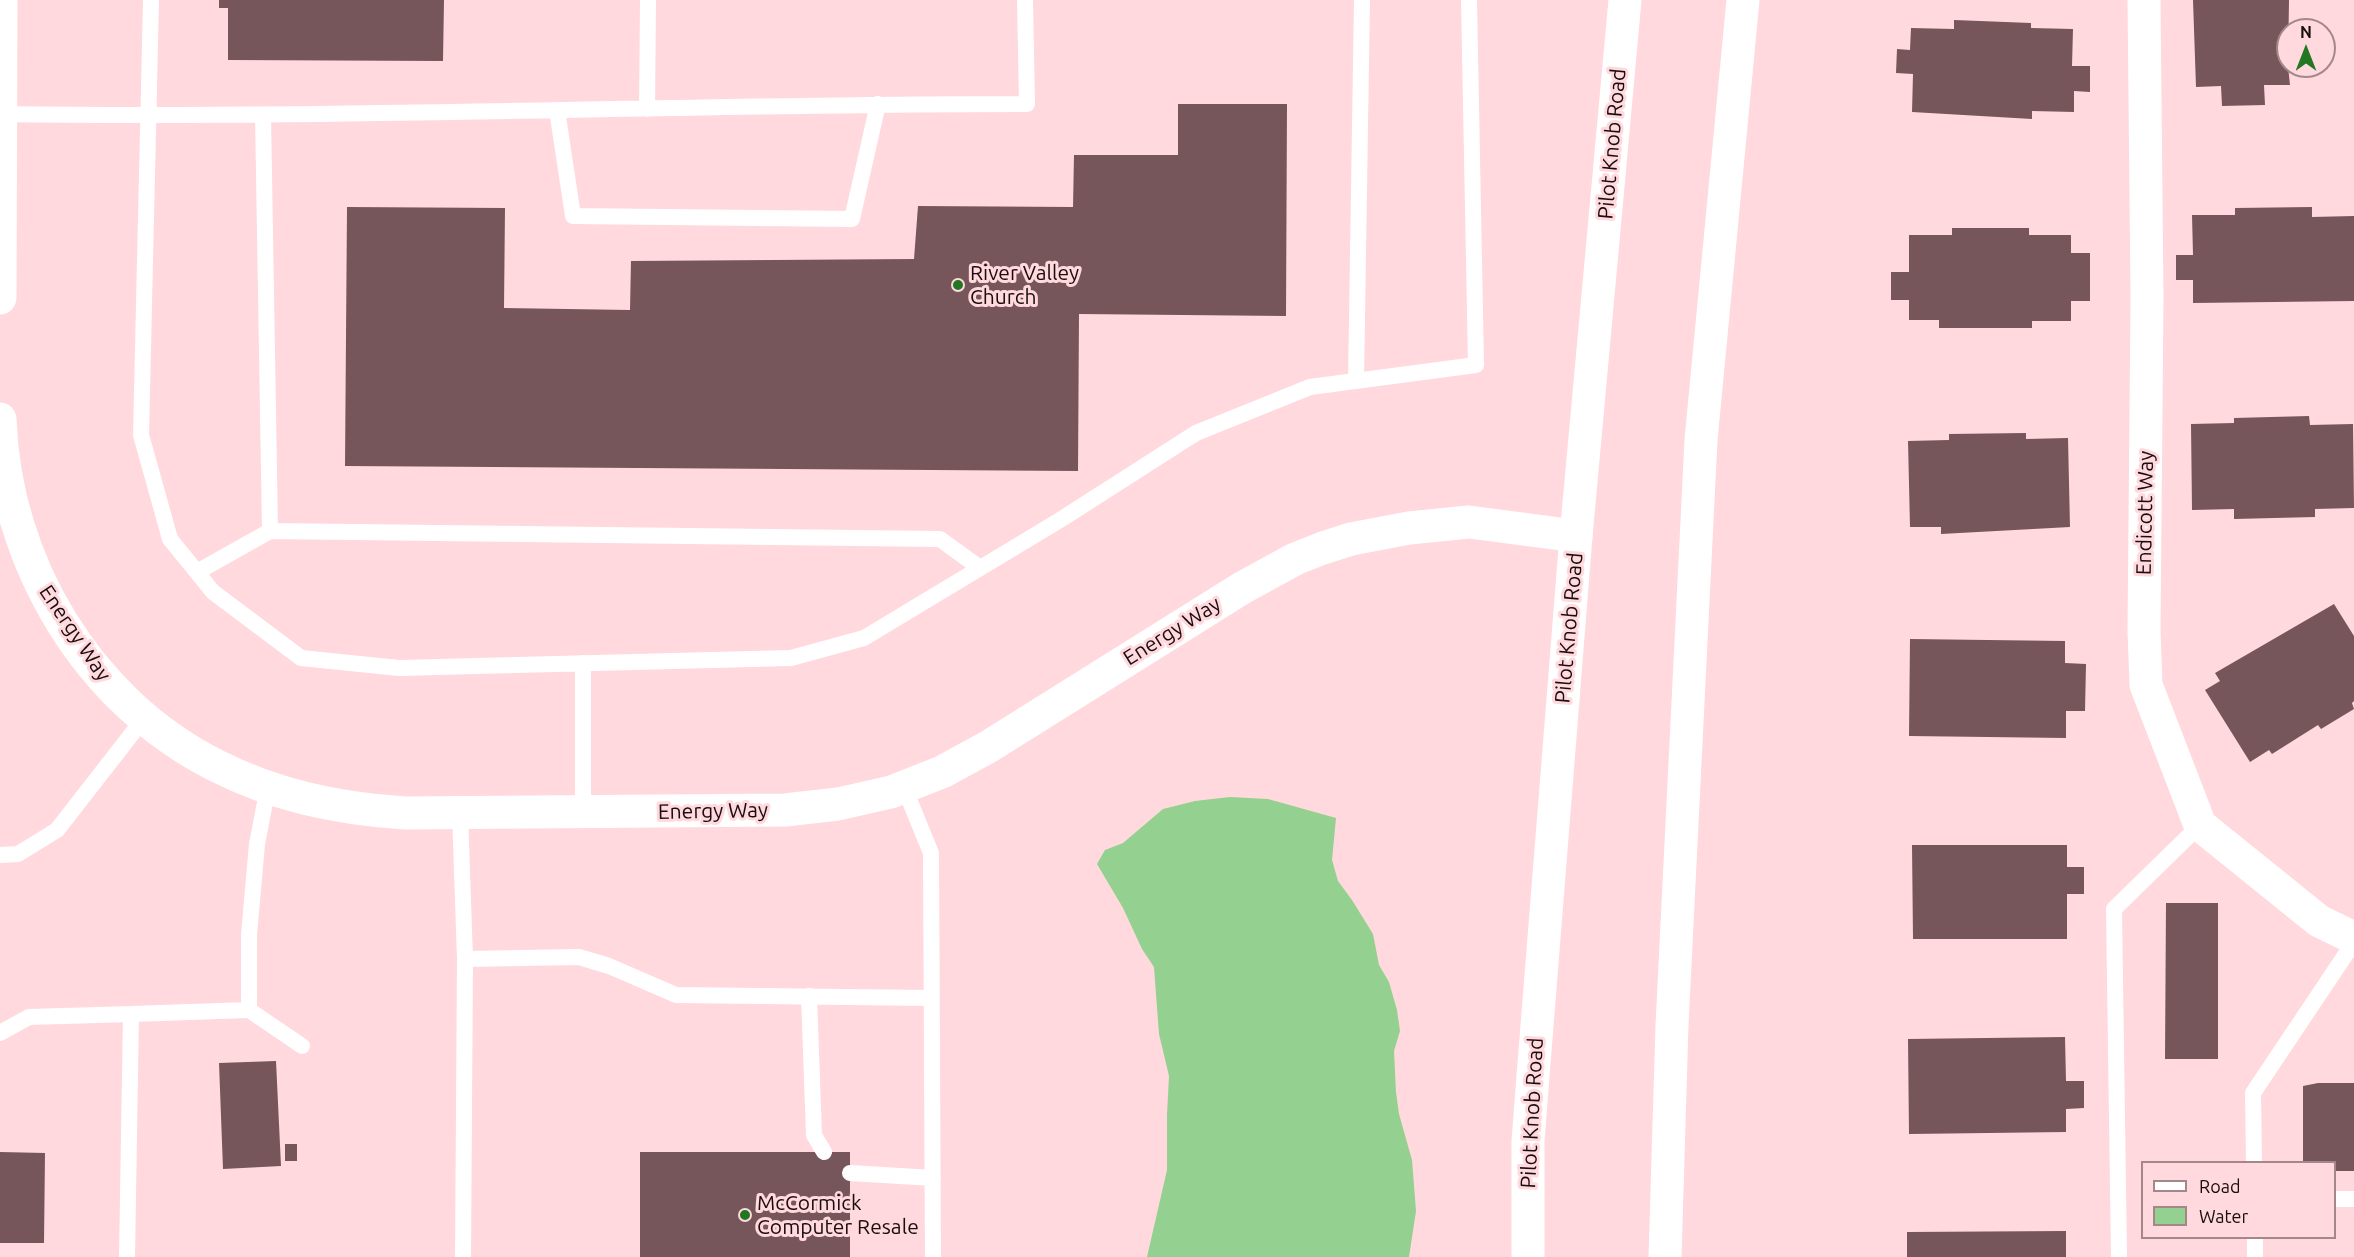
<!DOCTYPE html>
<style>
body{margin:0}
#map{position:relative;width:2354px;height:1257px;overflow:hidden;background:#ffd9dd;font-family:Ubuntu,sans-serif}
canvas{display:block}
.legend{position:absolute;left:2141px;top:1161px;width:195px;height:78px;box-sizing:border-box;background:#ffd9dd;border:2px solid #a3878a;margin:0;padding:8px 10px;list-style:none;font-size:18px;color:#190d0e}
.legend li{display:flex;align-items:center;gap:12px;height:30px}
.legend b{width:30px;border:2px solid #a3878a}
.north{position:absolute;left:2276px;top:18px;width:60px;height:60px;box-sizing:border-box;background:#ffd9dd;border:2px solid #a3878a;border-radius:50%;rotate:0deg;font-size:16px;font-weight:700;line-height:24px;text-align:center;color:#190d0e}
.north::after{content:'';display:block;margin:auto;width:21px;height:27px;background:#247722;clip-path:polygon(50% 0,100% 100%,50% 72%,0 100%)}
</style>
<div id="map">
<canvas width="2354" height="1257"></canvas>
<ul class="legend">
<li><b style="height:8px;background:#fff"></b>Road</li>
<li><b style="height:16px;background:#94d090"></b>Water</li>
</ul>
<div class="north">N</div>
</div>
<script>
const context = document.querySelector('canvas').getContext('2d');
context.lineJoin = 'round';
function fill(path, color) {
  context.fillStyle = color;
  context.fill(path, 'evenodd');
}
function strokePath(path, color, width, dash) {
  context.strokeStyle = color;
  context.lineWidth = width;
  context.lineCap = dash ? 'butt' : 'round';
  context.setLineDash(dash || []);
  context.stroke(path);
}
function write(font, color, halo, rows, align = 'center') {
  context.font = font + ' Ubuntu,sans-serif';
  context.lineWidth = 6;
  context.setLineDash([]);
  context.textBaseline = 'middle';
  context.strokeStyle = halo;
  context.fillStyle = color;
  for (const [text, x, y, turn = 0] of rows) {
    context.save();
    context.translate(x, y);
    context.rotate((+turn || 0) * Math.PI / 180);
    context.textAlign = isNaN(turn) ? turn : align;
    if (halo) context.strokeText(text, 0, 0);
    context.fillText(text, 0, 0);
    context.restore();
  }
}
fill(new Path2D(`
 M 1230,797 L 1268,799 L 1336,818 L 1332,860 L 1338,881 L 1352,900 L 1373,934 L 1379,965 L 1389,982 L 1397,1010 L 1400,1031 L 1394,1051 L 1396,1092 L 1399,1114 L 1412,1160 L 1416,1211 L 1409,1257 L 1147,1257 L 1167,1170 L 1167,1115 L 1169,1076 L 1159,1034 L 1154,967 L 1142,949 L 1123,908 L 1097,864 L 1105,850 L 1123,843 L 1163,809 L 1195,801 Z`), '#94d090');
fill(new Path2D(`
 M 219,0 L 444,0 L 443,61 L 228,60 L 228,8 L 219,8 Z
 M 2193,0 L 2289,0 L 2288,66 L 2290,85 L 2264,85 L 2265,105 L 2222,106 L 2221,86 L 2196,87 Z
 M 1954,20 L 2031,23 L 2031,28 L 2073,29 L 2072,66 L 2090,66 L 2090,92 L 2074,91 L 2074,112 L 2032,111 L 2032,119 L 1912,112 L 1913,74 L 1896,73 L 1897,49 L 1910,50 L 1911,28 L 1954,29 Z
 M 1178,104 L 1287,104 L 1286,316 L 1079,314 L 1078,471 L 345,466 L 347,207 L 505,208 L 504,308 L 630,310 L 631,261 L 914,259 L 918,206 L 1073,207 L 1074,155 L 1178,155 Z
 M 2312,207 L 2312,217 L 2354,216 L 2354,301 L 2193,303 L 2193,280 L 2176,280 L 2176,255 L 2193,255 L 2192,215 L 2235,215 L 2235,208 Z
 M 1952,228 L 2029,228 L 2029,235 L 2071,235 L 2071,253 L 2090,253 L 2090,301 L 2071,301 L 2071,321 L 2032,321 L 2032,328 L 1939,328 L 1939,320 L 1909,320 L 1909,300 L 1891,300 L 1891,272 L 1909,272 L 1909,235 L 1952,235 Z
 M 2309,416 L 2310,425 L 2353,424 L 2354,508 L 2315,509 L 2315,517 L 2234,519 L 2234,509 L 2192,510 L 2191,424 L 2234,423 L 2234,418 Z
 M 2026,433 L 2026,439 L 2068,438 L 2070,527 L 1941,534 L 1941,527 L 1910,527 L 1908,441 L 1949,440 L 1949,434 Z
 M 2334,604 L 2354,636 L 2354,701 L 2352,703 L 2354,709 L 2321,729 L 2318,725 L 2272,754 L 2269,750 L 2250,762 L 2205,690 L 2220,681 L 2215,673 Z
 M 1910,639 L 2065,641 L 2065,663 L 2086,664 L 2085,711 L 2066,711 L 2066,738 L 1909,736 Z
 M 1912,845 L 2067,845 L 2067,867 L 2084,867 L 2084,894 L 2067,894 L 2067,939 L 1913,939 Z
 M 2166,903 L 2218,903 L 2218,1059 L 2165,1059 Z
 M 2065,1037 L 2066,1081 L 2084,1081 L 2084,1108 L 2066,1109 L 2066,1132 L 1909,1134 L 1908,1039 Z
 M 276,1061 L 281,1166 L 223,1169 L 219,1063 Z
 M 2318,1083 L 2354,1083 L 2354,1171 L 2334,1171 L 2334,1162 L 2303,1162 L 2303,1086 Z
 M 285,1144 L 297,1144 L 297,1161 L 285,1161 Z
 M 0,1152 L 45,1153 L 44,1243 L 0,1243 Z
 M 640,1152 L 850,1152 L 850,1257 L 640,1257 Z
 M 2066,1231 L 2066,1257 L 1907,1257 L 1907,1232 Z`), '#76565a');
strokePath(new Path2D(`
 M 151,0 L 141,435 L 170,539 L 213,592 L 301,658 L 399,668 L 791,658 L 864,638 L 1060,520 L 1196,433 L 1310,387 L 1476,365 L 1469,0
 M 647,109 L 648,0
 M 557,110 L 573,216 L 852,219 L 878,104
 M 0,114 C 343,119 685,104 1027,104 L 1025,0
 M 263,115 L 270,531
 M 1356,381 L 1362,0
 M 197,572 L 270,531 L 940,539 L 980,568
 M 268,787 L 257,844 L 249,935 L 249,1010 L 302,1046
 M 904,787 L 931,853 L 933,1257
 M 583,812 L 583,663
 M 460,813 L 465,959 L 463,1257
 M 0,855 L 18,854 L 57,830 L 145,717
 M 465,959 L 579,957 L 609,966 L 676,995 L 932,998
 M 809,996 L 814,1135 L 824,1152
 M 0,1033 L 29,1017 L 131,1014
 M 2254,1162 L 2253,1093 L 2354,942
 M 850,1173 L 933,1178
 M 2334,1199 L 2354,1199
 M 2255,1238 L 2255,1257
 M 127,1257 L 131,1014 L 249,1010
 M 2119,1257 L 2114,909 L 2200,825`), '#fff', 16);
strokePath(new Path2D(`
 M 2144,0 L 2147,297 L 2144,631 L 2146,685 L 2200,825 L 2319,921 L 2354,938
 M 0,298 L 1,0
 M 0,419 C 5,562 87,701 217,766 C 276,796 339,809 405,813 L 785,810 L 838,804 L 891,792 L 942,772 L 988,747 L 1242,588 L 1295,559 L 1323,548 L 1351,539 L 1409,528 L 1469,522 L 1576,536`), '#fff', 33);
strokePath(new Path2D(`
 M 1528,1257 L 1528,1141 L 1533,1076 L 1576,536 L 1625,0
 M 1665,1257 L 1672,1025 L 1701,440 L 1743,0`), '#fff', 33);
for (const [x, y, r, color] of [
 [958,285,6,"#247722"],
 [745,1215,6,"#247722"]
]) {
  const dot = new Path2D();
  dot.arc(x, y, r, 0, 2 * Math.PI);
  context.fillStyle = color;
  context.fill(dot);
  strokePath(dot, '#ffd9dd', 2);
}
write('21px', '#190d0e', '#ffd9dd', [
 ["Pilot Knob Road",1612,144,-85],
 ["Endicott Way",2145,513,-89],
 ["Pilot Knob Road",1569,628,-85],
 ["Energy Way",1172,631,-32],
 ["Energy Way",75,633,56],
 ["Energy Way",713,811,-1],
 ["Pilot Knob Road",1532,1113,-87]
]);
write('21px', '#190d0e', '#ffd9dd', [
 ["River Valley",970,273],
 ["Church",970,297],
 ["McCormick",757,1203],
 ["Computer Resale",757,1227]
], 'left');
</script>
